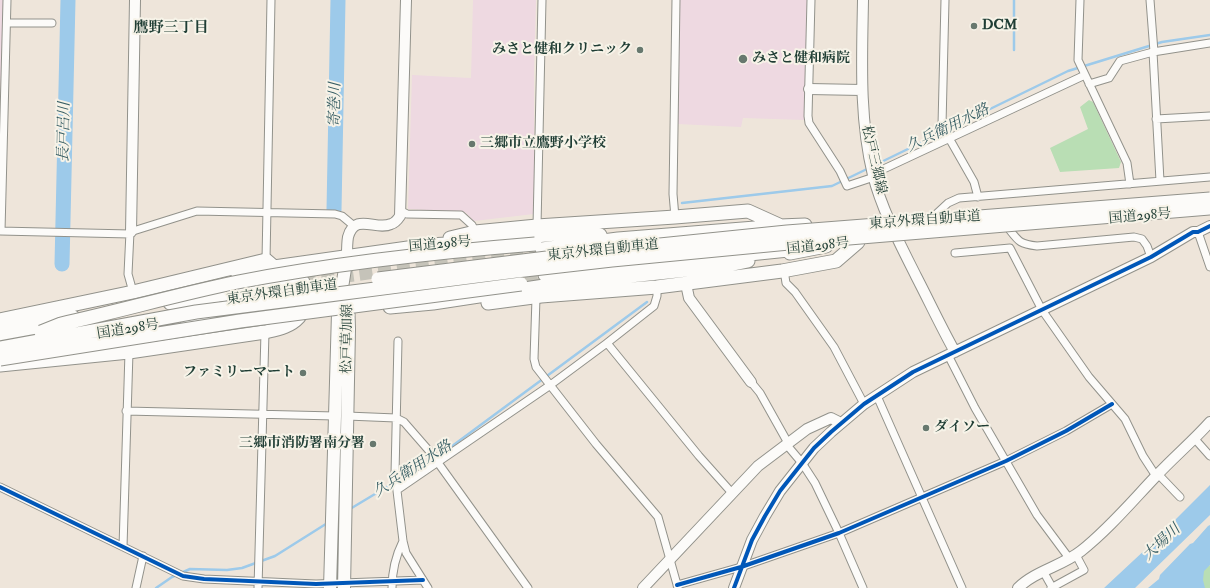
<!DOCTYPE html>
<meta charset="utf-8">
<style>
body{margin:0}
canvas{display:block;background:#eee5da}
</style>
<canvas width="1210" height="588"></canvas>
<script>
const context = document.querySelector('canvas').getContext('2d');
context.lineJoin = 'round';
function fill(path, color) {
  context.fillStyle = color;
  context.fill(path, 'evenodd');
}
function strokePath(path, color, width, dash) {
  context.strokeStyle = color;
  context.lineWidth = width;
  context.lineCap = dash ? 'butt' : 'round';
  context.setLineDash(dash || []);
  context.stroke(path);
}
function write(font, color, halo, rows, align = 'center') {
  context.font = font + ' "IM FELL Double Pica","Noto Serif JP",serif';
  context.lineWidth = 4;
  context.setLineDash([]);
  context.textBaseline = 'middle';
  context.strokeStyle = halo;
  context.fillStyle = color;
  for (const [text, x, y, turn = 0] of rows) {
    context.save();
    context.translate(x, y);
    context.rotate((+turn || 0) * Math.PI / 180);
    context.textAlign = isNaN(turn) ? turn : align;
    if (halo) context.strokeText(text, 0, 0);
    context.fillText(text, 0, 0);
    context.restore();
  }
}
fill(new Path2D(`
 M 0,0 L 4,0 L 0,98 Z
 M 473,0 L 536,0 L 534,71 L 534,214 L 474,221 L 465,212 L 408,209 L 412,75 L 471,78 Z
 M 680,0 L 808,0 L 805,120 L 743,118 L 741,127 L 677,124 Z`), '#eed9e1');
fill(new Path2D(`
 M 1089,100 L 1093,102 L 1121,162 L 1119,168 L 1060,172 L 1050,148 L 1088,129 L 1080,107 Z
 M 1210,565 L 1210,588 L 1190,588 L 1199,573 Z`), '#b9deb4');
fill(new Path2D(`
 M 1210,485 L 1210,515 L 1135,588 L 1104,588 L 1148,547 Z
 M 1210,525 L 1210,565 L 1204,571 L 1203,580 L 1205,588 L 1148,588 L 1159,579 L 1160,575 L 1190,544 L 1193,543 L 1208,526 Z`), '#9dcaea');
strokePath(new Path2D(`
 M 1014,50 L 1014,0
 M 873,166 L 1068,71 L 1162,42 L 1210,35
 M 682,203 L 832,186 L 869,168
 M 350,509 L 440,455 L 647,302
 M 156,588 L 172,577 L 190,569 L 227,570 L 242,568 L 275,556 L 329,522`), '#9dcaea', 2.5);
strokePath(new Path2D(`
 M 334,210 L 338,0
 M 62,264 L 68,0`), '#9dcaea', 15);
strokePath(new Path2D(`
 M 303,282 L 542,249
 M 336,300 L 545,275`), '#c5c3b9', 13, [13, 6]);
const street = new Path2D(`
 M 811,0 L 808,116 L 809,123 L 840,171 L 847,186 L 874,177
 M 945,0 L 942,125 L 948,138
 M 1080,0 L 1078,60 L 1127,163 L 1130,184
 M 1150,0 L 1154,52
 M 7,23 L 52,23
 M 1153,52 L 1160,181
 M 1089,84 L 1109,78 L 1120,61 L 1153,52 L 1210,43
 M 1156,119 L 1210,116
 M 949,138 L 974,182 L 978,197
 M 873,174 L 1085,75
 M 401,211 L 407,214 L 461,215 L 472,225 L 475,232
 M 934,216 L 948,203 L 959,198 L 1210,177
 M 675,217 L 673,194 L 676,0
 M 537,226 L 542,0
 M 1009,229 C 1019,242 1020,244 1037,246 L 1134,237 L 1142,239 L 1147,246 L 1151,257
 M 0,231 L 130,234
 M 1,231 L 7,0
 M 1198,232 L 1210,267
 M 955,253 L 1010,248 L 1042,310 L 1089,377 L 1125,419 L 1143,456 L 1156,476
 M 266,260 L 271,0
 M 784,270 L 786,283 L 795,292 L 834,347 L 864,404
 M 133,292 L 128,274 L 130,232 L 197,211 L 335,214 L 342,216 L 354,226
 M 536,298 L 534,359 L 536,367 L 596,444 L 658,517 L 678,588
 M 398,341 L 395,474 L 403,541 L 406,553 L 428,588
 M 607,343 L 699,456 L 732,493
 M 948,355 L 975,408 L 1037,515 L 1069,558
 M 751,382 L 760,393 L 788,443
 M 877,396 L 962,588
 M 126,411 L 335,416
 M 347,416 L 396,418 L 404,422 L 431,453 L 528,588
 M 1194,438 L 1210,456
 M 786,444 L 802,463 L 815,483 L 839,533 L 863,588
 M 1158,474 L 1180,497
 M 0,487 L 183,576 L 204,579 L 316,584 L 423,580
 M 397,490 L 549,386 L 607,343 L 654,306 L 657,296 L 657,287
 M 123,547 L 129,352
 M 1043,571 L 1052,587
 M 677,585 L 741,567 L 839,533 L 1006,461 L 1066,431 L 1112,404
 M 136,588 L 143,556
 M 258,588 L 265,332
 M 392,588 C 392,572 396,555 403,541
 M 1051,588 L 1084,570 L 1076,555`);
const secondary = new Path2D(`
 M 863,0 C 862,59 859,118 873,175 C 882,210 900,244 916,276 C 929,301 941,327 955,352
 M 809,89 L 862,90
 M 131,232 L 135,0
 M 347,256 C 347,250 347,243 348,237 C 355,212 376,231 391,224 C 395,223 398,219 400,216 L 406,0
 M 686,284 L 689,298 L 751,382
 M 643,588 L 758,466 L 807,429 L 831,418 L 841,423
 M 734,588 L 752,540 L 765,516 L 780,491 L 814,448 L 831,432 L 864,404 L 913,372 L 1151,257 L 1193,232 L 1198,232 L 1210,226
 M 1018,588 C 1035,571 1062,566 1081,551 C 1110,528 1133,500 1158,474 C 1175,456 1194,440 1210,422`);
const primary = new Path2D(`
 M 330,588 L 338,313 L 347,256
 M 344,588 L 349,329 L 348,297`);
const highway = new Path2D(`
 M 450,238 L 475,232 L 537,226 L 675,217 L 748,211 L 779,225
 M 542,249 L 618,239 L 780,226 L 805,225
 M 790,253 L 826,246
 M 545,275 L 798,249
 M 238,277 L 274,267 L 429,245 L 464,243 L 556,234 L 600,235
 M 170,303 L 303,282
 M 488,303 L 541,296 L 657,287 L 782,271 L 836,261 L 858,242
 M 390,307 L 433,303 L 564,283 L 724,266 L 748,261
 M 201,319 L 286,307
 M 0,320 L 133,292 L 266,260 L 273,266
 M 187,320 L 212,324
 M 0,330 L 43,321 L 73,317
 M 0,340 L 41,332
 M 0,365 L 129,352 L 265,332 C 278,329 290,327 299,317`);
strokePath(street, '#92928b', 9);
strokePath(secondary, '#92928b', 12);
strokePath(primary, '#92928b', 14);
strokePath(highway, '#92928b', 15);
strokePath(street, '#fcfbf9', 7);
strokePath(secondary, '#fcfbf9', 10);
strokePath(primary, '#fcfbf9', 12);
strokePath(highway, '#fcfbf9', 13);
const highwayBridge = new Path2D(`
 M 378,279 L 611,250 L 787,232 L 1210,199
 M 41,332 L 61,324 C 120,311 179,294 238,282 C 336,263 436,252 535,244
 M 0,348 L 196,312 L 516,271 L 612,260 L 789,243 L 1210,208
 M 0,359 L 240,321 L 521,284`);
strokePath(highwayBridge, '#92928b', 15, []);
strokePath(highwayBridge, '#fcfbf9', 13);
strokePath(new Path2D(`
 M 0,487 L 183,576 L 204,579 L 316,584 L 423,580
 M 677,585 L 741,567 L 839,533 L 1006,461 L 1066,431 L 1112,404
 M 734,588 L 752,540 L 765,516 L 780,491 L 814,448 L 831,432 L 864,404 L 913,372 L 1151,257 L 1193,232 L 1198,232 L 1210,226`), '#0057b8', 4);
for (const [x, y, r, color] of [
 [974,26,4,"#67786e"],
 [640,50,4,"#67786e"],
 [743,59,5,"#67786e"],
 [472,144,4,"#67786e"],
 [303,373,4,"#67786e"],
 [926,428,4,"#67786e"],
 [373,444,4,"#67786e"]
]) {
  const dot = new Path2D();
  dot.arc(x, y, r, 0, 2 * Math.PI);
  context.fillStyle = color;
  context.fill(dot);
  strokePath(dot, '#f7f3e8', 1.5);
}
write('bold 14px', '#1f3d34', '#f7f3e8', [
 ["DCM",982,26],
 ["みさと健和クリニック",632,50,"right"],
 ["みさと健和病院",752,59],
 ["三郷市立鷹野小学校",480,144],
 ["ファミリーマート",295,373,"right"],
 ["ダイソー",934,428],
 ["三郷市消防署南分署",365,444,"right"]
], 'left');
write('14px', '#1f3d34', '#f7f3e8', [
 ["松戸三郷線",873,160,77],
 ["国道298号",1140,217,-5],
 ["東京外環自動車道",925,221,-4],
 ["国道298号",440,245,-5],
 ["国道298号",818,247,-6],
 ["東京外環自動車道",603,251,-6],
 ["東京外環自動車道",282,293,-8],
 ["国道298号",128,330,-9],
 ["松戸草加線",348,339,-89]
]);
write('bold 15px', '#1f3d34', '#f7f3e8', [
 ["鷹野三丁目",171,29]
]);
write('italic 15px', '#365d63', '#f7f3e8', [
 ["寄巻川",336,105,-89],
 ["久兵衛用水路",948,129,-26],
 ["長戸呂川",65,132,-89],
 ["久兵衛用水路",413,470,-33],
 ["大場川",1162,543,-43]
]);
</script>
